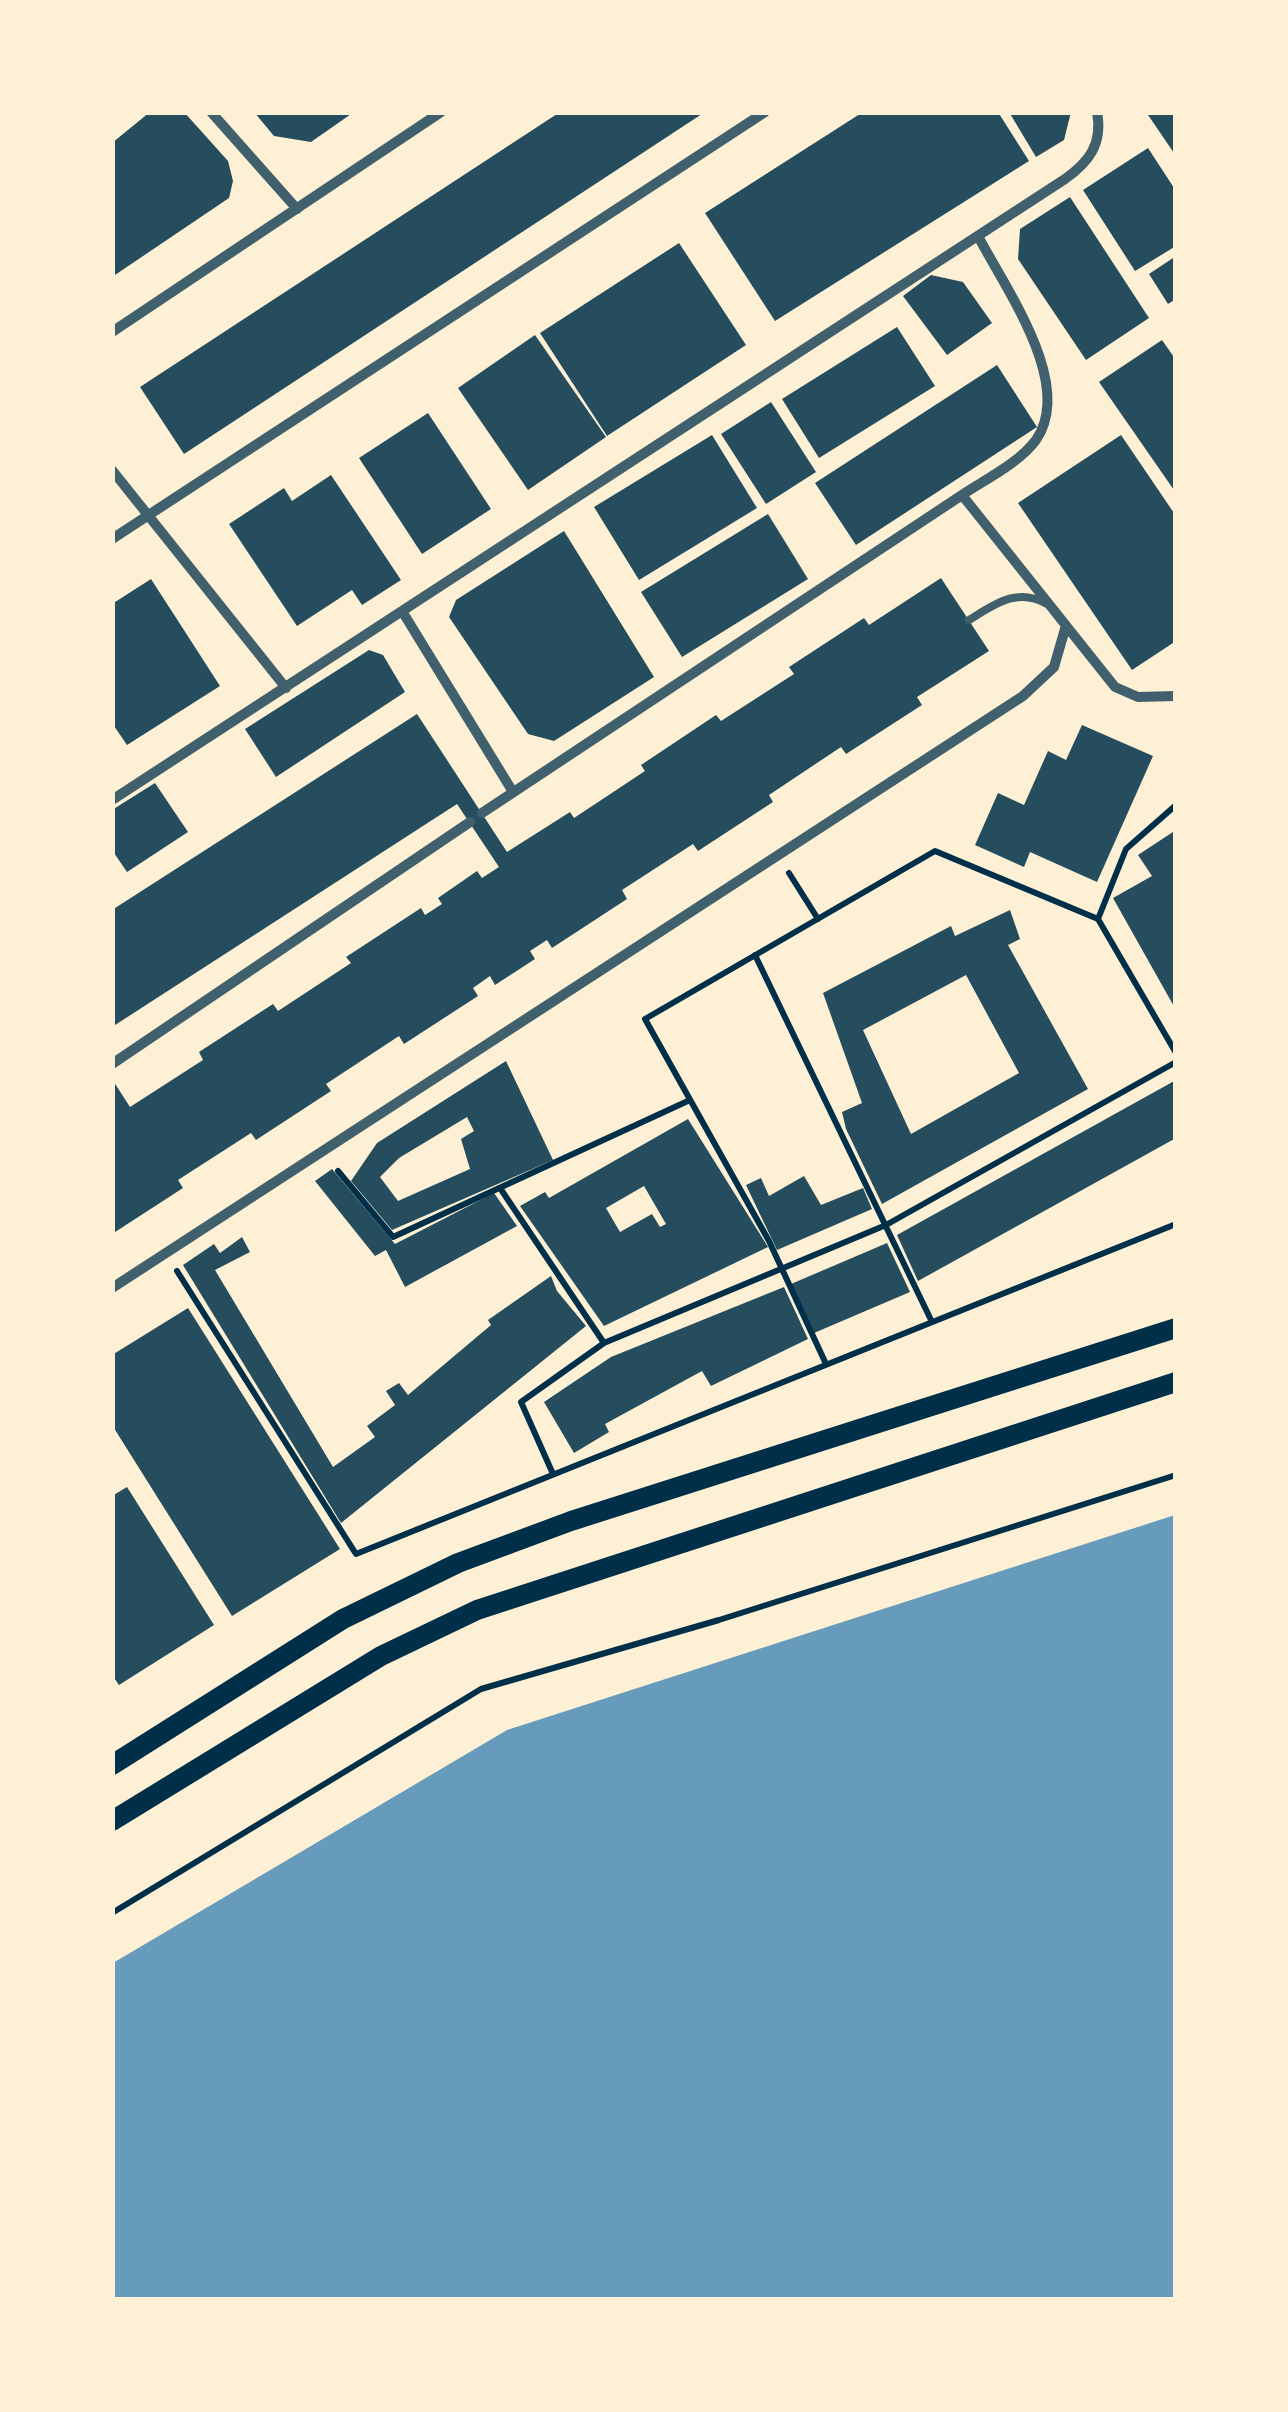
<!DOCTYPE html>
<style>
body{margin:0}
#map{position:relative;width:1288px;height:2412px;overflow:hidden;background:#fdf0d5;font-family:Roboto,sans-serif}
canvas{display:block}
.frame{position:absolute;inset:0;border:115px solid #fdf0d5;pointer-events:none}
</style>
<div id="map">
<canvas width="1288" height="2412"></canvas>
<div class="frame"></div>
</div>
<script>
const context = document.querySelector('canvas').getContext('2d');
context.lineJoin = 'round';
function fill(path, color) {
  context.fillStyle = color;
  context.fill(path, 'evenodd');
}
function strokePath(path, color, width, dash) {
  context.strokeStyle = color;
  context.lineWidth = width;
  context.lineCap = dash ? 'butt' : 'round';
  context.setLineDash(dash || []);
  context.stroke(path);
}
fill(new Path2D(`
 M 1175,1515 L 1175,2299 L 113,2299 L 113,1963 L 507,1730 Z`), '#669bbc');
fill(new Path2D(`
 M 150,112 L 184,112 L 228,161 L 233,181 L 229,198 L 112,277 L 112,143 Z
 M 254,112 L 354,112 L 311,142 L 274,136 Z
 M 560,112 L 705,112 L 184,454 L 140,387 Z
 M 863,112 L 998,112 L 1029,161 L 775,321 L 705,213 Z
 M 1009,112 L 1071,112 L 1064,140 L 1036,157 Z
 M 1146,112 L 1176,112 L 1176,156 Z
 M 1148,148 L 1176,191 L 1176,246 L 1135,271 L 1083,190 Z
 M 1070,197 L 1149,318 L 1086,360 L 1018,259 L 1020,229 Z
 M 679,243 L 746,345 L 607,436 L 540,333 Z
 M 1176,256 L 1176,299 L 1168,304 L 1149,274 Z
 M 931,275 L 963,282 L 992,323 L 947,355 L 903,296 Z
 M 897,327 L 935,386 L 819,458 L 782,399 Z
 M 535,335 L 606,437 L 528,490 L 458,388 Z
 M 1162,340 L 1176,360 L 1176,493 L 1099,382 Z
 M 997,365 L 1037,427 L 856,545 L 815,483 Z
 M 771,402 L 816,472 L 766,504 L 721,434 Z
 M 428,413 L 491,509 L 422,554 L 359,458 Z
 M 712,435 L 757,508 L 639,580 L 594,507 Z
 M 1121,435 L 1176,516 L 1176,641 L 1132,670 L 1018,503 Z
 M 331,475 L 401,580 L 362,605 L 352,590 L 297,626 L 229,524 L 284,488 L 292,501 Z
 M 768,514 L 808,579 L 682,657 L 641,592 Z
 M 564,531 L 654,677 L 554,741 L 528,734 L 449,617 L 456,600 Z
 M 941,578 L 989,651 L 917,697 L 922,705 L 846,754 L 841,747 L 769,795 L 773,802 L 698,851 L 693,844 L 622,890 L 627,899 L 552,948 L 547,940 L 530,951 L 535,959 L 495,985 L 490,976 L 473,988 L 478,996 L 404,1044 L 399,1036 L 326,1084 L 331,1091 L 256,1140 L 251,1133 L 178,1180 L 183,1188 L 112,1234 L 112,1079 L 130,1107 L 203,1060 L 199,1052 L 273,1004 L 278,1011 L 351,963 L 346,957 L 421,908 L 425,915 L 442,904 L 438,898 L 477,871 L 482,878 L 499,867 L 457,804 L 112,1027 L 112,910 L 417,714 L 507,852 L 570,812 L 574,818 L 645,771 L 641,765 L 716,715 L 721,721 L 794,674 L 789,667 L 864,618 L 869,625 Z
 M 151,579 L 220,686 L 127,745 L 112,723 L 112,604 Z
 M 369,650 L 383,655 L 405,692 L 276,777 L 245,729 Z
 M 1082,725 L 1153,756 L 1097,882 L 1030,852 L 1024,867 L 975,845 L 998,793 L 1024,805 L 1048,751 L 1066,760 Z
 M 155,783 L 188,832 L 127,872 L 112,850 L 112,810 Z
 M 1176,830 L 1176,1010 L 1113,898 L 1152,876 L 1138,855 Z
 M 1010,910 L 1020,939 L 1008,945 L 1088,1089 L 882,1204 L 846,1129 L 842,1112 L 862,1103 L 823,993 L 951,926 L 955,936 ZM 966,975 L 1019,1073 L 911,1134 L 863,1030 Z
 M 506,1061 L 553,1160 L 392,1230 L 351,1181 L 377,1143 ZM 467,1117 L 474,1131 L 461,1139 L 470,1169 L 398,1201 L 380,1177 L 399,1158 Z
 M 1176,1080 L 1176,1138 L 918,1281 L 897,1235 Z
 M 688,1119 L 768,1247 L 604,1326 L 520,1206 L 545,1192 L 549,1198 ZM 644,1186 L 666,1224 L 660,1227 L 652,1214 L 620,1232 L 606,1208 Z
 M 332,1169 L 395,1244 L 494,1193 L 517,1226 L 405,1287 L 386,1250 L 375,1256 L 315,1181 Z
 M 804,1176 L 821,1205 L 863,1188 L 872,1209 L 777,1250 L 746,1185 L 761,1178 L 769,1196 Z
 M 242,1237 L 250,1252 L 215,1270 L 333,1467 L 375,1437 L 367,1426 L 395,1405 L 386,1391 L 399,1383 L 408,1395 L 491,1325 L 488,1320 L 551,1276 L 557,1291 L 586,1326 L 341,1523 L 183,1265 L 214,1244 L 220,1253 Z
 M 887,1243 L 910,1292 L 814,1333 L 791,1284 Z
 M 784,1287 L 808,1339 L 711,1386 L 702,1371 L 605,1424 L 609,1432 L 574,1453 L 544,1402 L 611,1357 Z
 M 188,1308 L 340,1549 L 232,1616 L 112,1425 L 112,1355 Z
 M 127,1487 L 214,1625 L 119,1685 L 112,1675 L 112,1496 Z`), '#264d5e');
strokePath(new Path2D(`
 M 1176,805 L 1126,849 L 1098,919 L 1176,1053
 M 789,873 L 818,919
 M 755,955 L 932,1322
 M 338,1171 L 393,1237 L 690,1100
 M 500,1188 L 604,1343
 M 177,1271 L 356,1554 L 1176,1224
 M 826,1364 L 769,1241 L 645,1019 L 935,851 L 1098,919
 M 553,1474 L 521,1402 L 604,1343 L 886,1225 L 1176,1062
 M 112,1913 L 481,1689 L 719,1620 L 1176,1475`), '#003049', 6);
strokePath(new Path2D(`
 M 969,620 C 995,604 1017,587 1047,604`), '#3f606c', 8);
strokePath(new Path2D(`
 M 211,112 L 297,209
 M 112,332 L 441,112
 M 112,470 L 286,688
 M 962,495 L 1115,687 L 1138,697 L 1176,696
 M 112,539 L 765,112
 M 402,611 L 513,792
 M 112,800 L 1065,179 C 1089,162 1103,144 1097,112
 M 482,813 L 962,495 C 986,479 1019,463 1036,440 C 1075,384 1005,288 978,236
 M 112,1064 L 470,822
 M 112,1288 L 1023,696 L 1054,667 L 1065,629`), '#3f606c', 10);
strokePath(new Path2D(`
 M 112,1765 L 343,1619 L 458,1563 L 571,1521 L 1176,1328
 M 112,1821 L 381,1656 L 477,1610 L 1176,1382`), '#003049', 20);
</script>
